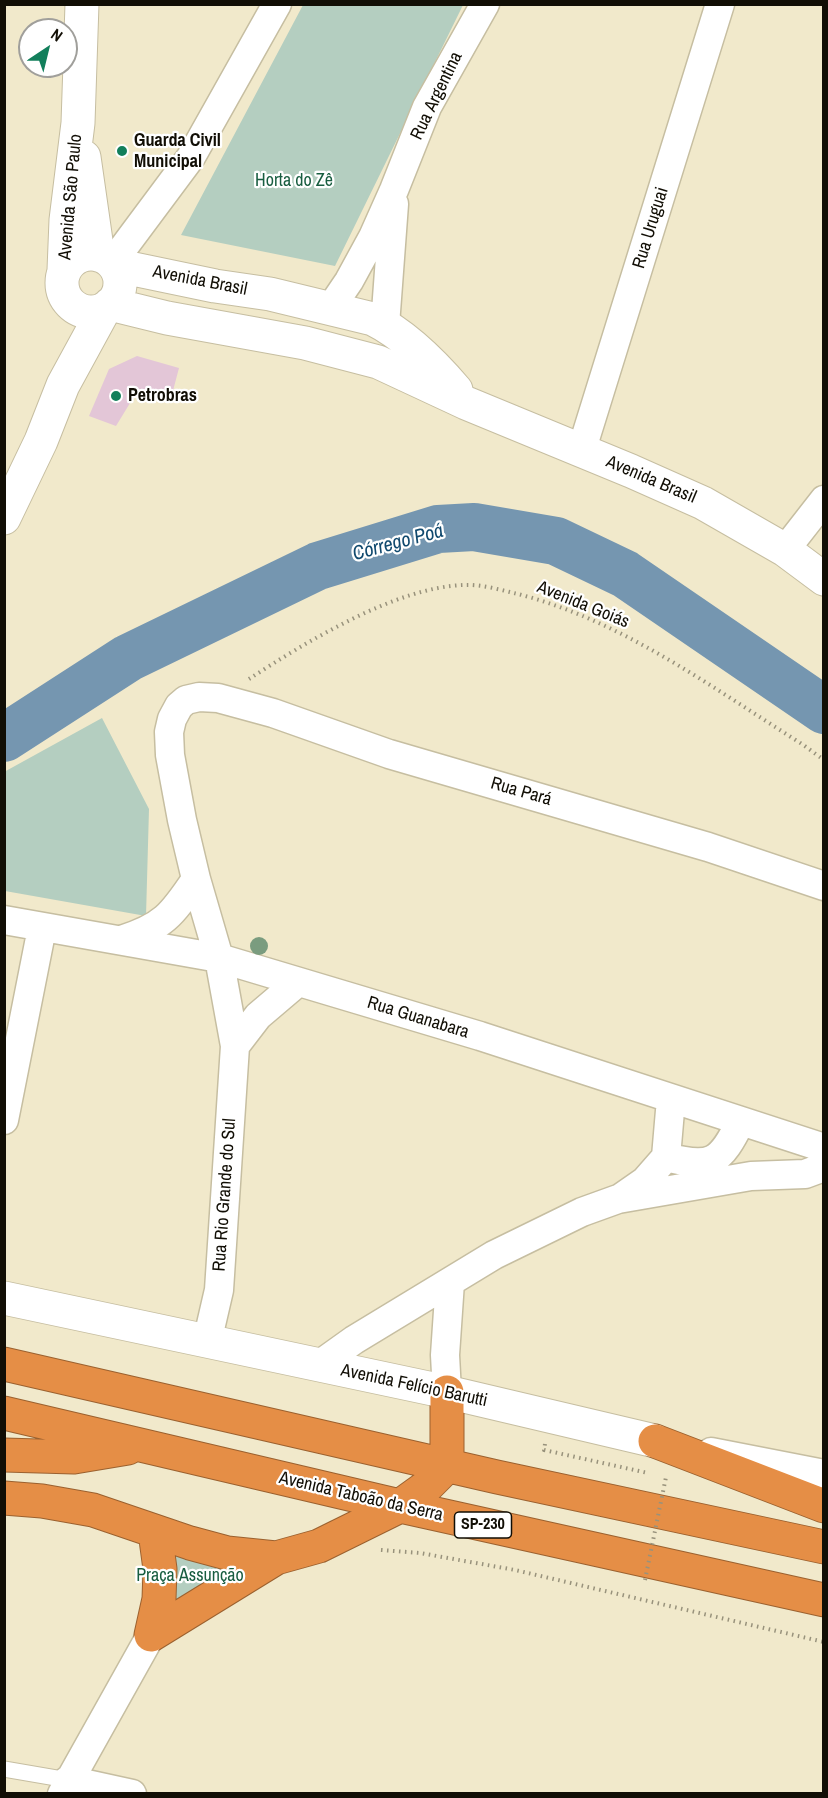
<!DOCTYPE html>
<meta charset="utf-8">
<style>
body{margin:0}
#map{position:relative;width:828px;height:1798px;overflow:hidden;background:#f1e9cb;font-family:"Archivo Narrow",sans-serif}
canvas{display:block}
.frame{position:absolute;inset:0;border:6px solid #110e05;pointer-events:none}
.north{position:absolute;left:18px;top:18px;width:60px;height:60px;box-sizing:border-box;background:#fff;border:2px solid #a09f9b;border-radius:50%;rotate:35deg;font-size:16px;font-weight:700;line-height:24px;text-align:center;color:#110e05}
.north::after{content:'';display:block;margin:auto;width:21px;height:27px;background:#127f5b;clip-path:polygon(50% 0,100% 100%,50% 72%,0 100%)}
</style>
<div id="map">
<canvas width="828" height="1798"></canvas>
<div class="frame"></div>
<div class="north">N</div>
</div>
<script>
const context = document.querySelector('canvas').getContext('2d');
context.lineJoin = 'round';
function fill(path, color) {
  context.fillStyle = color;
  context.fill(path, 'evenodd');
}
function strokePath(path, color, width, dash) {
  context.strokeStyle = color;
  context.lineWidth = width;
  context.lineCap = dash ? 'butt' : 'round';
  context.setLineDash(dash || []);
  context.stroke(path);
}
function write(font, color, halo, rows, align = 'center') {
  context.font = font + ' "Archivo Narrow",sans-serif';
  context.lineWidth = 4.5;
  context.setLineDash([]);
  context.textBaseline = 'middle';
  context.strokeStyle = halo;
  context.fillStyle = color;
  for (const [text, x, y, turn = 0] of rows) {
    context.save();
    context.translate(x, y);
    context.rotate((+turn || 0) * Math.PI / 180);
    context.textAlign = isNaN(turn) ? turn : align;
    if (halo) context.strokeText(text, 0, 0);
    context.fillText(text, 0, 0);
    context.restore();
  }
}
fill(new Path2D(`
 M 303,5 L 463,5 L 335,266 L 181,235 Z
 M 102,718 L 149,809 L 146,916 L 5,891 L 4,772 Z
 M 165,1542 L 251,1562 L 165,1619 Z`), '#b4cec0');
strokePath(new Path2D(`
 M 4,738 L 128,658 L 318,566 L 438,529 L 474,527 L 556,541 L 625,574 L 824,710`), '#7596b0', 48);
fill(new Path2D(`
 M 137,356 L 179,368 L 170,402 L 138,390 L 116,426 L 89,416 L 109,369 Z`), '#e3c6d7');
const lane = new Path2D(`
 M 4,1769 L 68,1780`);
const street = new Path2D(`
 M 112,263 L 191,157 L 277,4
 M 330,309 L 349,281 L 373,237 L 394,190 L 427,107 L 485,4
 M 385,325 L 394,204
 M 581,452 L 720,4
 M 785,550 L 824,500
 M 4,920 L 219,958 L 480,1036 L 824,1148
 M 121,940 C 163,927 172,915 196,879
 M 235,1046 L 258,1016 L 298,982
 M 4,1120 L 42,928
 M 666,1157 C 712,1169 720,1163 741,1121
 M 622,1197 L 645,1181 L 666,1157 L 671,1099
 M 207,1342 L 219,1290 L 235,1046 L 219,958 L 196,879 L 182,820 L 170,755 L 169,732 L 172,719 L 179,706 L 186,700 L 199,697 L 218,698 L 273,713 L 389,754 L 708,847 L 824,886
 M 319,1365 L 354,1340 L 494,1255 L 582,1212 L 618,1199 L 751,1176 L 805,1174 L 824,1167
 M 447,1392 L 445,1355 L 450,1282
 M 711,1452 L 824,1474
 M 68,1780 L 132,1794
 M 62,1794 L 151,1635`);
const secondary = new Path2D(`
 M 84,157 L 98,255
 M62 283a29 29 0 1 1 58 0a29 29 0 1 1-58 0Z
 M 114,265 L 215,286 L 270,294 L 373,319 C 405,335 433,363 456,390
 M 64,270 L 66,220 L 78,123 L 82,4
 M 110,304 L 167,318 L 305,343 L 378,362 L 466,403 L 631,471 L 703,503 L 785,550 L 824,579
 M 4,518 L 41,441 L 63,385 L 105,308
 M 4,1298 L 447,1392 L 655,1441`);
const highway = new Path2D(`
 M 4,1364 L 497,1477 L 824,1547
 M 4,1413 L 400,1506 L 824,1600
 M 655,1441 L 824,1506
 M 4,1455 L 74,1457 L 128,1448
 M 4,1498 L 42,1501 L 93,1510 L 190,1543 L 227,1553 L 276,1558
 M 151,1635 L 276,1558 L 319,1546 L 400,1506 L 425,1488 L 447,1466 L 447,1392
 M 151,1635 L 159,1599 L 160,1569 L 155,1532`);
strokePath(lane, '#c6bea1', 17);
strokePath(street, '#c6bea1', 31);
strokePath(secondary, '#c6bea1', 35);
strokePath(highway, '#9b612f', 35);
strokePath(new Path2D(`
 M 249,679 C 306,642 396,587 464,585 C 481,584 501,590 518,594 C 623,621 711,687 802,744 L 824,760
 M 545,1444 L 544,1450 L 648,1473
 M 381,1550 L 420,1553 L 515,1570 L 824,1642`), '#98927c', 4, [1.5, 4.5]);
strokePath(lane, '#fff', 15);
strokePath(street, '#fff', 28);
strokePath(secondary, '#fff', 33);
strokePath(highway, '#e58e46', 33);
strokePath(new Path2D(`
 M 645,1580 L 666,1477`), '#98927c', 4, [1.5, 4.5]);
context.fillStyle = '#7a9c7f';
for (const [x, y] of [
 [259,946]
]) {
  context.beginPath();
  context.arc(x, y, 9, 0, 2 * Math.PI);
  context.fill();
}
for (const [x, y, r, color] of [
 [122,151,6,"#127f5b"],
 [116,396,6,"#127f5b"]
]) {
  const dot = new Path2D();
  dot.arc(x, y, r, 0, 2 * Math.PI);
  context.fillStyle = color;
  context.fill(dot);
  strokePath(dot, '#fff', 2);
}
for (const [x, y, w] of [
 [483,1525,57]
]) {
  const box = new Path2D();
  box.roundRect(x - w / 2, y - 13, w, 26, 4.5);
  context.fillStyle = '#fff';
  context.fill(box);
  strokePath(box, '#110e05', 1.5);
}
write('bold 16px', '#110e05', null, [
 ["SP-230",483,1525]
]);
write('18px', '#110e05', '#fff', [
 ["Rua Argentina",437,96,-64],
 ["Avenida São Paulo",71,197,-85],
 ["Rua Uruguai",651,228,-73],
 ["Avenida Brasil",200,281,11],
 ["Avenida Brasil",651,480,23],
 ["Avenida Goiás",583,605,22],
 ["Rua Pará",521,792,16],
 ["Rua Guanabara",418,1018,17],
 ["Rua Rio Grande do Sul",225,1195,-86],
 ["Avenida Felício Barutti",414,1386,12],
 ["Avenida Taboão da Serra",361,1497,13]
]);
write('bold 18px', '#110e05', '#fff', [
 ["Guarda Civil",134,141],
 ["Municipal",134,162],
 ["Petrobras",128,396]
], 'left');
write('18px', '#185d40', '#fff', [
 ["Horta do Zê",294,181],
 ["Praça Assunção",190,1576]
]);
write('italic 20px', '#10496e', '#fff', [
 ["Córrego Poá",398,543,-15]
]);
</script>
